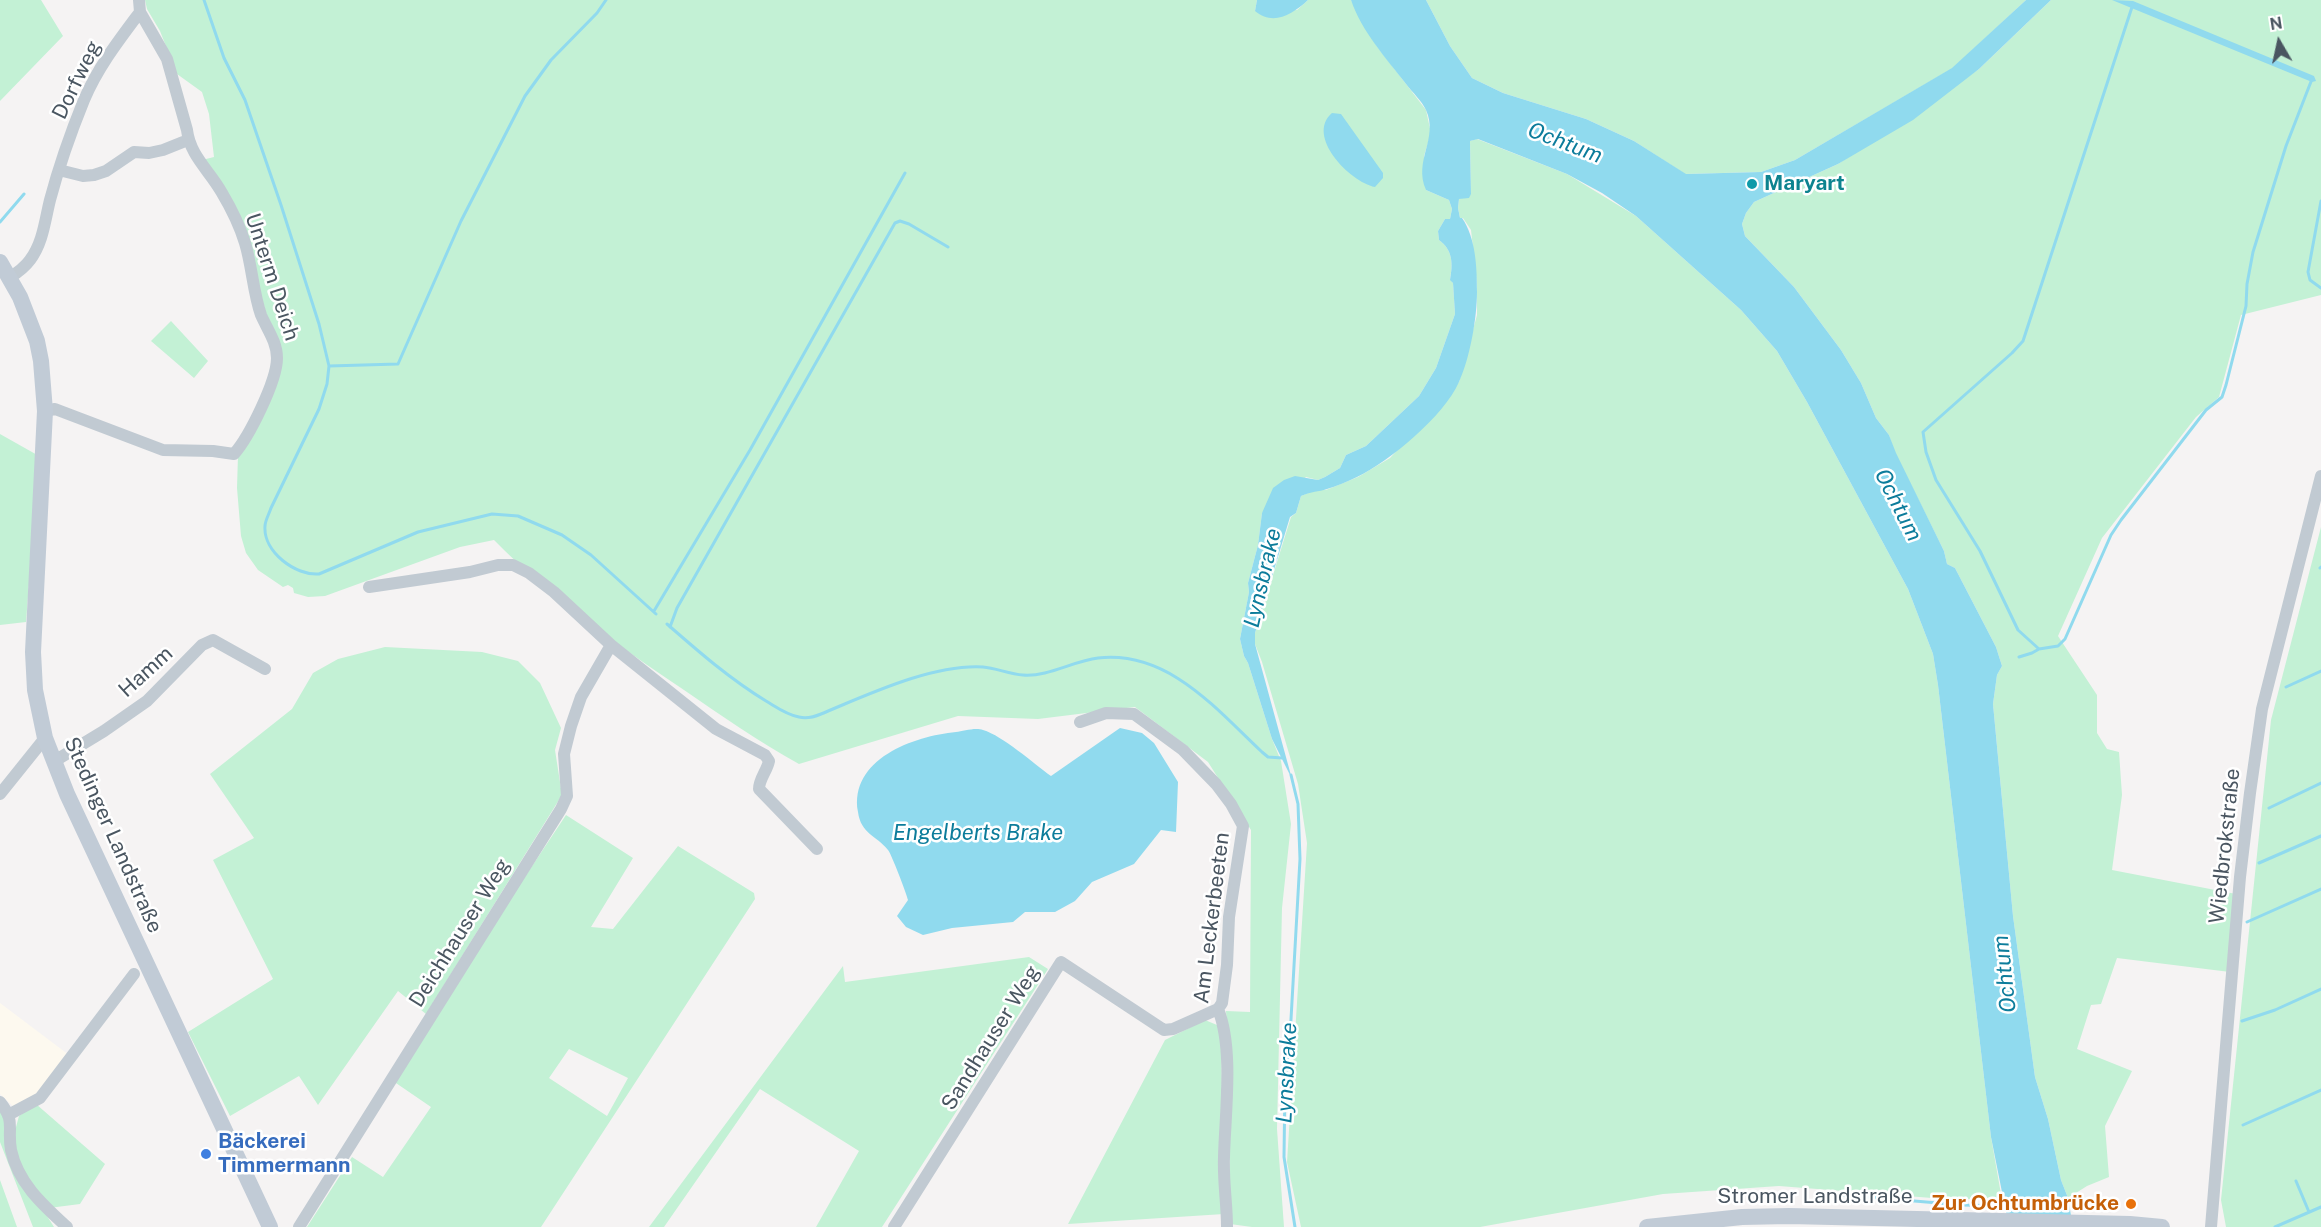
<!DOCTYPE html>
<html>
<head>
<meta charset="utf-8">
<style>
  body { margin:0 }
  #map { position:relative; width:2321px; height:1227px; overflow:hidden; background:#f5f3f3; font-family:"Public Sans",sans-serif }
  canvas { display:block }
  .north { position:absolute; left:2249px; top:12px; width:60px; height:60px; -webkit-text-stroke:4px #fff; paint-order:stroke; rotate:351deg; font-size:16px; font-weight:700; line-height:24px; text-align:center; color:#4a5661 }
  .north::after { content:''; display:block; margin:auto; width:21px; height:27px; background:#4a5661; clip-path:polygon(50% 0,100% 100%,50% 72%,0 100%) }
</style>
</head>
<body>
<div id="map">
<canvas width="2321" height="1227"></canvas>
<div class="north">N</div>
</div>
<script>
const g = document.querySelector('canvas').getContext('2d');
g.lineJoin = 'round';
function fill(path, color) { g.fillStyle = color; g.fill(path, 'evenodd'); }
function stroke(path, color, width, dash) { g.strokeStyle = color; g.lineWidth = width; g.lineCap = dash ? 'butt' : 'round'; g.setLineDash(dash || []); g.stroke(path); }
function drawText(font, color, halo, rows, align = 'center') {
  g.font = font + ' "Public Sans",sans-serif'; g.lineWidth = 5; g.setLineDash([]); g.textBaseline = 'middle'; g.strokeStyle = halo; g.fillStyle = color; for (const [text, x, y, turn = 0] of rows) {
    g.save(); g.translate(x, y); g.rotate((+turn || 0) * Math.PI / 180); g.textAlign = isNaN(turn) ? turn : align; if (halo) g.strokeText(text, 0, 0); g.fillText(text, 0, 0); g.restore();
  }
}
fill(new Path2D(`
  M0,1003L69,1055L38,1096L14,1107L0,1094Z`), '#fdf9ef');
fill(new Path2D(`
  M0,0H41L63,36L0,101Z
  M145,0H1257L1255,11L1297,10L1308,0H1351L1376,45L1426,110L1431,133L1424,156L1426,190L1449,200L1452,209L1450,219H1445L1438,231L1439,240C1453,250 1453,264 1450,279L1453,283L1455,314L1436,368L1419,396L1366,446L1346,455L1340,468L1325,477L1318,480L1306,477L1262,513L1258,545L1248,583L1249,592L1240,639L1244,656L1248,663L1272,739L1281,761L1291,824L1282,908L1277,1129L1284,1227H1252L1230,1224L1229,1058L1226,1011L1250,1012L1251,830L1208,762L1135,707L1038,719L958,716L799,764C759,742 722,716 684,690C617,645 551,598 494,540L460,547L325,596L308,597L294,593L293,588L288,585L283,587L258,570L246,553L241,536L237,488L238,455L275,383L267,317L255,272L202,160L214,157L209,114L202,92L177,74L160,31L147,9Z
  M1426,0H2026L1953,68L1795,160L1761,172L1685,174L1634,141L1586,119L1503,93L1472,78L1450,46Z
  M2051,0H2321V295L2241,315L2219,397L2196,417L2102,538L2058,636L2097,695V733L2107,749L2119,752L2122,795L2112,870L2236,894L2230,972L2117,958L2101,1004L2091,1005L2077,1049L2132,1071L2105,1126L2109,1177L2087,1186L2068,1198L2061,1180L2048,1119L2035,1077L2013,916L1993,704L1997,675L2002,666L1996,647L1955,568L1947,564L1944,551L1895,453L1889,435L1876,418L1861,383L1841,350L1794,287L1745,236L1742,224L1746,213L1754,202L1838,164L1979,69Z
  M1477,139L1567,174L1636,216L1741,310L1777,351L1807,402L1908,589L1933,654L1938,685L1991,1137L2002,1200L1932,1198L1779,1186L1663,1194L1480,1227H1301L1287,1162L1307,843L1298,784L1262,662L1255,644V633L1291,517L1296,513L1301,496L1315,490H1326L1358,477L1390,458L1459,382L1477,315V284L1471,230L1463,218H1460L1458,208L1459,199L1471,194L1470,141Z
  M171,321L208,361L194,378L151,341Z
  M0,434L39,456L26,622L0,625Z
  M2321,527V1227H2226L2221,1200L2271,720Z
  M385,647L482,652L518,661L540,683L561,728L555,750L562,795L426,1014L398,991L318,1105L299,1076L230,1116L188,1032L273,979L213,860L254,838L210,774L292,709L313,673L338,659Z
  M566,815L633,858L591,927L613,929L678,846L754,893L755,899L541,1227H307L352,1157L383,1177L431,1107L393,1081L431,1018ZM569,1049L628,1078L607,1116L549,1078Z
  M1029,957L1048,969L882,1227H816L859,1151L760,1089L664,1227H649L843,966L845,982Z
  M1205,1020L1217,1025L1221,1034L1224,1214L1068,1224L1165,1040Z
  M36,1104L105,1164L80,1204L49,1208C35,1188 15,1166 14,1140C14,1132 17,1124 19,1116Z
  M0,1109L5,1118L9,1156L54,1227H33L0,1142Z
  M0,1180L17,1227H0Z`), '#c3f1d5');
fill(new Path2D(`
  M1257,0H1308C1292,15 1273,26 1255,11Z
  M1351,0H1426L1450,46L1472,78L1503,93L1586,119L1634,141L1686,174L1761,172L1795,160L1952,68L2026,0H2051L1979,69L1913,120L1838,164L1754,202L1746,213L1742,224L1745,236L1794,287L1841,350L1861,383L1876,418L1889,435L1896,453L1944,551L1947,564L1955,568L1996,647L2002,666L1997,675L1993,704L2013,916L2035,1077L2048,1119L2061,1180L2068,1198L2073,1227H2009L1991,1137L1938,685L1933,654L1908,589L1807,402L1777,351L1741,310L1636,216L1602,193L1567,174L1478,139L1470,141L1471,194L1469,198L1459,199L1458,208L1460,218H1462C1476,238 1477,268 1477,292C1477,318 1470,358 1459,382C1444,416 1390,461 1357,477C1348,481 1337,486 1327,489C1318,492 1312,491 1301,496L1296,513L1290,517L1255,633V644L1292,779L1272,739L1248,663L1244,656L1240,639L1249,592L1248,583L1258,545L1262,513L1273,488L1284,480L1295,476L1318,480L1325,477L1340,468L1346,455L1366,446L1419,396L1436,368L1455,314L1453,283L1450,280C1453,264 1453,250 1439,240L1438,231L1445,219H1450L1452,209L1449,200L1426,190C1413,160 1439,139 1426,110C1422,101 1412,92 1406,84C1386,58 1362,32 1351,0Z
  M2112,0L2133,1L2314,76L2316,81L2312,82Z
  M1332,113L1341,114L1383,173V178L1375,187C1350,182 1305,136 1332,113Z
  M1120,728L1142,733L1154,743L1178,782L1176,832L1161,830L1134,864L1092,882L1075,901L1055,912H1025L1013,922L952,928L923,935L906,927L897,916L908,900C907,895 891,853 888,850C876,835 861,834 858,812C849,759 914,736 956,732C963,731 976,727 983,730C1003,736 1033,763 1051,776Z`), '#90daee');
stroke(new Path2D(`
  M204,0L224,58L245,100L281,205L319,324L329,366L327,384L319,409L271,508C269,514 265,521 265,526C263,552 296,576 319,574L418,532L492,514L518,516L562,535L591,555L656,614
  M2321,201L2308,272L2310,280L2321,288
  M0,222L24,194
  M329,366L398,364L461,221L525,96L551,60L597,13L606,0
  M2320,568L2321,567
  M654,611L750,450L905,173
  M667,624C699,652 730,679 766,701C776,707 787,715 799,717C807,719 814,717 821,714C867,695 932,664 983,667C996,668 1009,674 1023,675C1048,677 1073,661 1098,658C1168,650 1216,709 1262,752L1268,757L1282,758
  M670,627L677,608L895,223L900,221L909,224L948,247
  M2039,649L2018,630L1980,551L1936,480L1926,452L1923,432L2012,353L2023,341L2133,4
  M2019,657L2032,653L2039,649L2058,646L2065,639L2111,535L2121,520L2206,410L2222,397L2226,385L2246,306L2247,284L2253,252L2286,146L2312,79
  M2286,687L2321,671
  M1291,775L1298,804L1300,859L1290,1037L1285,1081L1284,1157L1295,1227
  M2269,808L2321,783
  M2259,863L2321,836
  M2247,922L2321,889
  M2242,1021L2275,1010L2321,989
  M2243,1125L2321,1090
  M2296,1181L2309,1212
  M1831,1194L1962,1205L2006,1206
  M2275,1227L2321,1207`), '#90daee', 3);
stroke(new Path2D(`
  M59,170L83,176L94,175L106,171L134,152L149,153L163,150L188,140
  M9,278C17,273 25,267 30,260C43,243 45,220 50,200C59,166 71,132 84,100C98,67 119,40 140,12
  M45,411L55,409L163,450L213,451L234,454C249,437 277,381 277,358C277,342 267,329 261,315C253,292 252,266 245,243C240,227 231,208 222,193C210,171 190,156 187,130L167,59L140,12L139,0
  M369,587L470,572L498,565H513L529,573L554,592L611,645L716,729L765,755L769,761C767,771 759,779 759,789L817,849
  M1080,722L1106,713L1134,714L1183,750L1216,784L1231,804L1243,826L1229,917L1227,965L1222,1003L1218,1009C1234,1049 1225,1114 1224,1157C1223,1181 1227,1204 1227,1227
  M53,762L104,731L147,701L202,645L213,640L265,669
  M0,794L45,738
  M0,1102C16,1122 7,1127 11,1150C18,1183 43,1205 67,1227
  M10,1114L40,1098L134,974
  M299,1227L561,809L567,796L564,754L571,726L581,697L611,645
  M894,1227L1061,962L1164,1030L1173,1029L1218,1009
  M2211,1227L2240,877L2250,793L2262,709L2321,476`), '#c1cad2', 12);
stroke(new Path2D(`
  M0,262L20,297L37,341L41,361L45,411L33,652L35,690L45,738L67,794L270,1227
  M1647,1227L1742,1217L1789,1216L2130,1224L2162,1227`), '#c1cbd6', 16);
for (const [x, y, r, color] of [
  [1752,184,6,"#0f9aa8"],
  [206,1154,6,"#3f7fe0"],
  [2131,1204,6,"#e8710a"]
]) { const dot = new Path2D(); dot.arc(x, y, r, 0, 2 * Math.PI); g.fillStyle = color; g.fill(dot); stroke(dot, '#fff', 2); }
drawText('21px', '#4a5661', '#fff', [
  ["Dorfweg",77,80,-64],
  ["Unterm Deich",272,277,72],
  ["Hamm",146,672,-42],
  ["Stedinger Landstraße",113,835,66],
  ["Wiedbrokstraße",2225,846,-84],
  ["Am Leckerbeeten",1212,918,-83],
  ["Deichhauser Weg",460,933,-58],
  ["Sandhauser Weg",991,1038,-58],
  ["Stromer Landstraße",1815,1197]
]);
drawText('bold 21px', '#0d838f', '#fff', [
  ["Maryart",1764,184]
], 'left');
drawText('bold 21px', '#366cbe', '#fff', [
  ["Bäckerei",218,1142],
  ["Timmermann",218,1166]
], 'left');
drawText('bold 21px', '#c56008', '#fff', [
  ["Zur Ochtumbrücke",2119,1204]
], 'right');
drawText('italic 22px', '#0c7c9b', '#fff', [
  ["Ochtum",1565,143,21],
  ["Ochtum",1898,505,63],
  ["Lynsbrake",1263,578,-77],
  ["Engelberts Brake",978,833],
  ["Ochtum",2005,974,-96],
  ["Lynsbrake",1287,1073,-87]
]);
</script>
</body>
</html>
